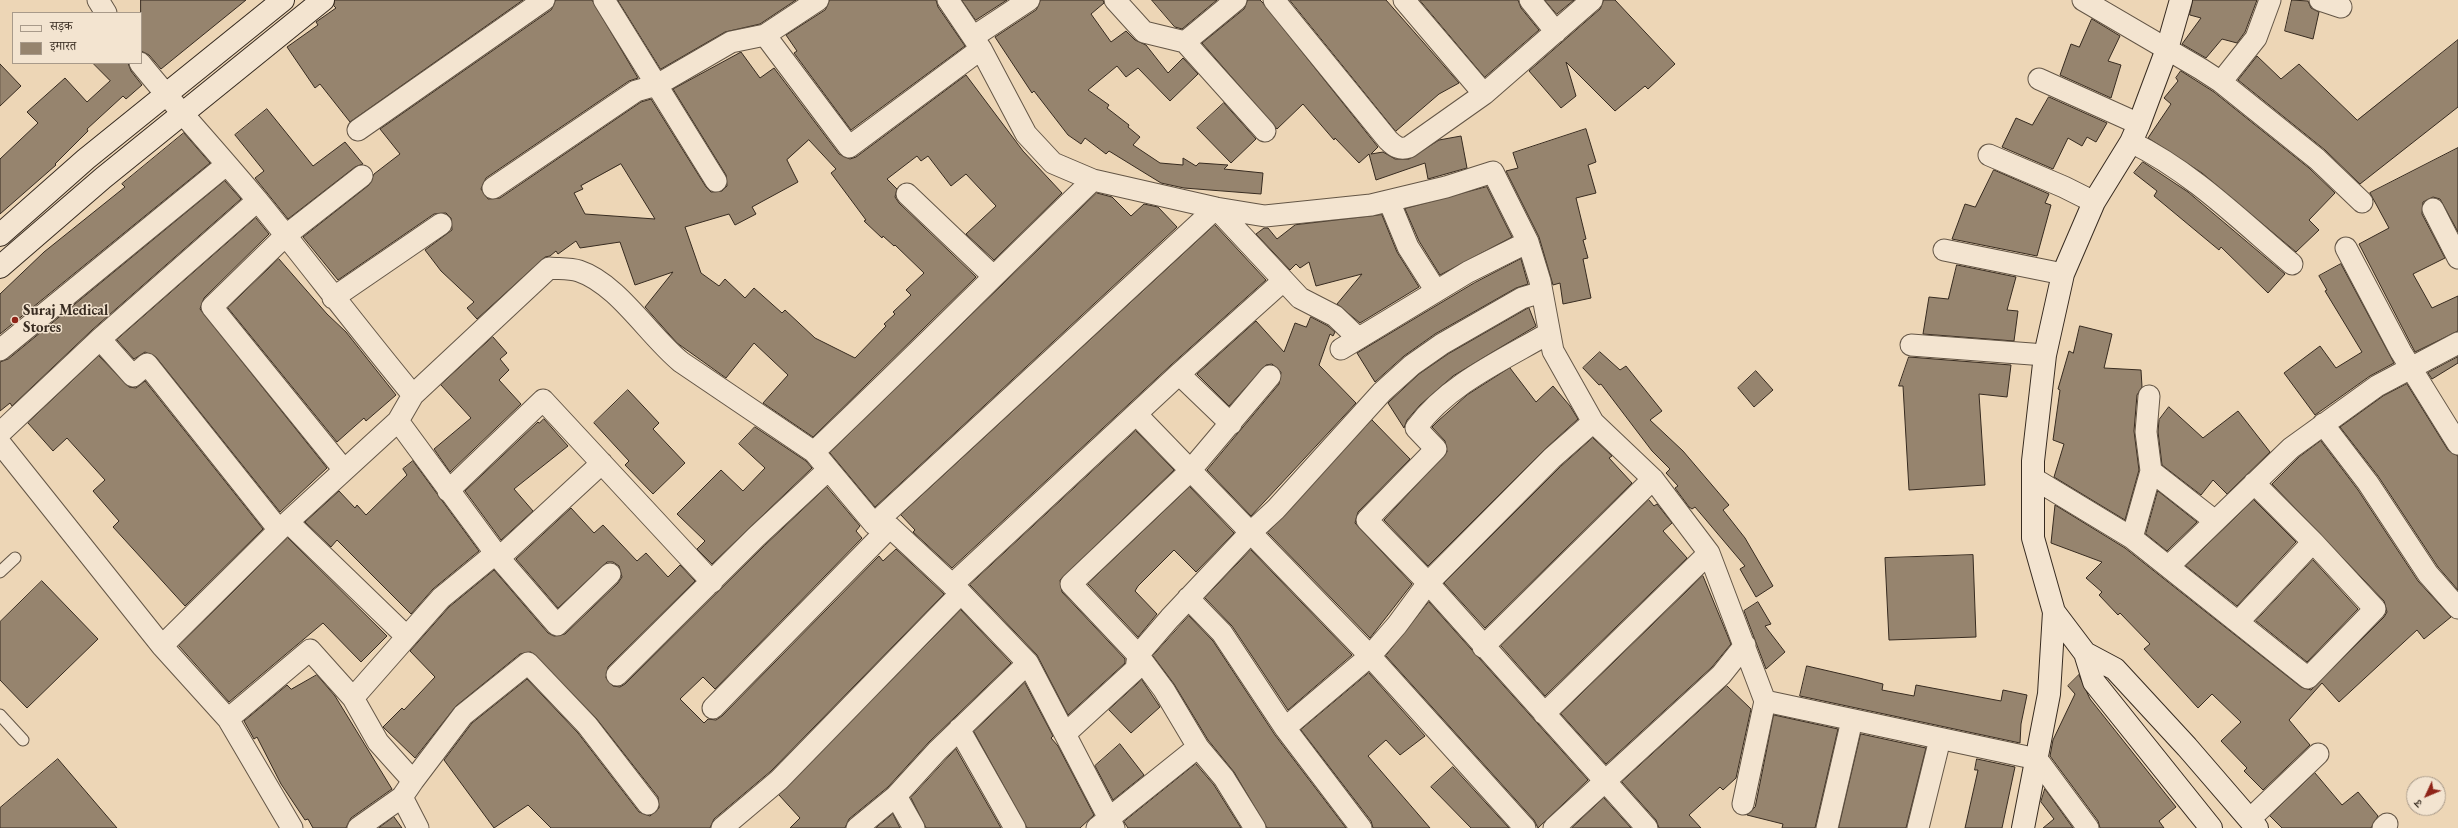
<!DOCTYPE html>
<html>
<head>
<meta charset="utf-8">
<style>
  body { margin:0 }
  #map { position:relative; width:2458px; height:828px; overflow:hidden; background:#edd6b6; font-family:"EB Garamond","Noto Serif Devanagari",serif }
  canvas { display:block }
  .legend { position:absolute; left:12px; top:12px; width:130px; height:52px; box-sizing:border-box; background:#f3e4d0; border:1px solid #a89a8a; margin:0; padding:5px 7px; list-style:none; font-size:12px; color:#372b20 }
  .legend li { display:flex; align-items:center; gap:8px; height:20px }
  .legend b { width:20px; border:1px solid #a89a8a }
  .north { position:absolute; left:2406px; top:776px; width:40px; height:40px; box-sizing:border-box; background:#f3e4d0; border:1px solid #a89a8a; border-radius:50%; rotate:226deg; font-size:11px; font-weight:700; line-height:16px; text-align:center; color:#372b20 }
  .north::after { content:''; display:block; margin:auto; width:14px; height:18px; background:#8f2418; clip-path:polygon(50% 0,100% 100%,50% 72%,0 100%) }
</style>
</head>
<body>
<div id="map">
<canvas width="2458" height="828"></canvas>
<ul class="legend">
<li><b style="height:5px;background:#f3e4d0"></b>सड़क</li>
<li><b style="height:11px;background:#96846e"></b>इमारत</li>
</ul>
<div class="north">उ</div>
</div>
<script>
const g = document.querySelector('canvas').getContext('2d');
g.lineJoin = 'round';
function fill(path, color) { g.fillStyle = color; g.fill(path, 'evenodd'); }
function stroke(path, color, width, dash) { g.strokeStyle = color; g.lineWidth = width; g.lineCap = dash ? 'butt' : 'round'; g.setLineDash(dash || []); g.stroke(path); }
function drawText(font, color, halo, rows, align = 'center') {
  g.font = font + ' "EB Garamond",serif'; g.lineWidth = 3; g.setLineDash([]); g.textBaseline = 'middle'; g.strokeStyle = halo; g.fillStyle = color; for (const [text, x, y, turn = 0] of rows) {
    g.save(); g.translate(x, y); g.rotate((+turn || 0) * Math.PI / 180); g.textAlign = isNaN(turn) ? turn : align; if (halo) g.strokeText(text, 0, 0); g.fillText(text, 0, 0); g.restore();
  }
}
const building = new Path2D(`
  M141,0H246L161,69L149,55L141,51Z
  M335,0H523L350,122L320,84L315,88L287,47L318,25L316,22L336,8L334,6Z
  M556,0H592L638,78L629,81L486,178L481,189L488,199L500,198L641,102L651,99L706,187L711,192L722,191L727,186L726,175L673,89L741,52L760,78L774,68L839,154L850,159L856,157L966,75L1023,151L1062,193L994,260L966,234L996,206L966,174L951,186L928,156L921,161L917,156L887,179L897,189L895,197L899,203L976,277L813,437L763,403L788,375L754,343L726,378L677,343L645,307L673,272L635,285L620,242L580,248L576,241L558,254L556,251L550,256L545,257L477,319L467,308L474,302L441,271L425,250L452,230L451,218L446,213L434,214L338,280L303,237L369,185L374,174L400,154L380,129L551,10ZM809,140L836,169L831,173L866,220L864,221L882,238L883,236L894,246L895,245L924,273L906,290L911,295L893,312L895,314L884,324L886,326L855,358L815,338L785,310L782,313L754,288L745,298L725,279L719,286L701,273L685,227L729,214L735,225L756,214L752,207L798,182L787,160ZM621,164L655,219L585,214L574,193L583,189L581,186Z
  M618,0H796L760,24L725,32L661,69Z
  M830,0H936L938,7L965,46L851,130L794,53L797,51L786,35L825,10Z
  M962,0H1007L976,20Z
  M1041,0H1103L1104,3L1091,14L1111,42L1126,31L1135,40L1146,45L1168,73L1183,58L1198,74L1170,101L1138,68L1126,77L1117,66L1088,90L1109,105L1107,108L1129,125L1128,127L1140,137L1133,145L1160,163L1183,165V158L1196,166L1199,163L1228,165L1224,169L1263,173L1261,194L1184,188L1161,183L1109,151L1106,154L1085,138L1081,144L1068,135L1034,91L1032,93L995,37L1036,10Z
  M1152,0H1217L1182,29L1175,27Z
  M1248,0H1260L1263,3L1378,147L1371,154L1383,152L1395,159H1409L1439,140L1461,136L1467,168L1428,179L1425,163L1376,180L1369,154L1359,163L1335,138L1334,140L1303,104L1277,129L1202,43L1244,9Z
  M1290,0H1386L1459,83L1439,94L1396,131Z
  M1420,0H1518L1521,8L1539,30L1485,77Z
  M1545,0H1574L1557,14Z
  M1604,0H1615L1675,64L1648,89L1645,86L1615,111L1566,62L1576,96L1561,108L1529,71L1600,9Z
  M2193,0H2257L2245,32L2237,43L2222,39L2206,58L2182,44L2201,18L2190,15Z
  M2292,0L2308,1L2311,8L2319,12L2313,39L2285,31Z
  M2092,19L2120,36L2108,61L2121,65L2111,98L2060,75L2071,44L2079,47Z
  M2458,40V107L2360,184L2325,150L2238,80L2257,56L2281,79L2299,64L2357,120Z
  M93,63H128L131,71L142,85L126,99L123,96L87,129L88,131L55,164L56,165L0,214V159L38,123L27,112L65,78L87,102L110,81Z
  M0,64L21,86L0,106Z
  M2181,71L2214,92L2309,168L2335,193L2309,220L2319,230L2296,252L2202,173L2148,138L2171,104L2164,98L2178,81L2176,78Z
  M2049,97L2107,123L2096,142L2087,137L2082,146L2068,138L2053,169L2002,147L2016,118L2032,125Z
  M1224,103L1256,139L1231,163L1197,128Z
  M267,109L313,166L345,142L363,164L355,167L288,219L255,178L264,171L235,135Z
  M1586,129L1596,162L1588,165L1596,193L1576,198L1586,239L1583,240L1588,258L1583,259L1591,298L1563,304L1560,283L1553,285L1539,237L1506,171L1518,168L1513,153Z
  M184,133L210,163L0,334V294L44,252L125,187L122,184Z
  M2458,148V232L2440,199L2433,197L2423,202L2422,214L2445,258L2413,274L2432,308L2458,296V331L2415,352L2359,244L2389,228L2370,193Z
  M2143,162L2188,192L2285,274L2268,293L2221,247L2219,250L2154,196L2157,191L2134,173Z
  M1994,170L2049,194L2045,203L2051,205L2037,256L1952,239L1965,204L1975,207Z
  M225,181L241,199L92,330L12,406L10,403L0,411V362L8,359Z
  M1487,187L1512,237L1440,275L1419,241L1405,209Z
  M1097,193L1112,197L1131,216L1144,204L1158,207L1177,227L875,507L830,453Z
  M1382,215L1397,252L1419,287L1360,323L1337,304L1362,274L1316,286L1309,262L1300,268L1296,264L1290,270L1256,234L1264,228H1268L1277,239L1295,225Z
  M256,218L269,234L204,298L200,309L327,468L280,512L156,357L145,352L134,359L117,340Z
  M1215,225L1266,280L1171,365L952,568L913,532L915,530L901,515Z
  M279,259L327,314L346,332L396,395L366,421L364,418L337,442L228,308Z
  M1521,259L1528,284L1516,288L1435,334L1404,356L1375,382L1357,353L1474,283Z
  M2341,264L2394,363L2370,376L2315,415L2284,373L2320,346L2336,368L2362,352L2325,291L2327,290L2319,276Z
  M1957,265L2016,277L2007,310L2018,311L2014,341L1923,334L1929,297L1948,299Z
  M1529,308L1536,326L1453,376L1420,405L1407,420L1404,428L1388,403L1390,401L1419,374L1448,354Z
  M1311,317L1328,326L1335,332L1333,336L1330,334L1319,365L1356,403L1251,516L1207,470L1279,384L1281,372L1272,364L1266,365L1229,406L1197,374L1256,321L1284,352L1295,323L1306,327Z
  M2080,326L2112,334L2104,368L2141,370L2142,387L2137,395L2134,431L2139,470L2125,520L2054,477L2064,444L2053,440L2060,390L2058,389L2069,351L2073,353Z
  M493,337L507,353L500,359L509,370L499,380L521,404L450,472L434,449L471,418L441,385Z
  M1600,352L1620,370L1626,366L1662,411L1650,420L1683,451L1729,505L1723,510L1745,538L1773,586L1756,597L1740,569L1745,566L1695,507L1692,509L1689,507L1675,488L1678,486L1666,473L1670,469L1652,451L1601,384L1599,385L1583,368Z
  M99,356L129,387L136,388L145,381L263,529L185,606L113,527L119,521L93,491L105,480L67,438L53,451L28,423Z
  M1909,357L2011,365L2007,397L1979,394L1985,485L1909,490L1903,386H1899Z
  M2458,357V363L2432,379L2428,373Z
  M1510,368L1536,402L1553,386L1570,406L1578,419L1544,450L1428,566L1384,520L1447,452L1445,441L1432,427L1438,421L1467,395Z
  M1756,371L1773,390L1754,407L1738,388Z
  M2407,384L2448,450L2458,456V590L2438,567L2378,476L2340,427L2383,396Z
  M628,390L659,423L653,429L685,463L653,494L625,465L629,461L594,423Z
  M2169,407L2203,438L2238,411L2270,452L2227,494L2213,480L2201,495L2162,465L2158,432L2159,420Z
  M544,419L568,446L514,489L533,511L501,540L465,491L538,422L539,423Z
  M1372,420L1410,459L1358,512L1355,523L1412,584L1370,638L1268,533Z
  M755,427L806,461L812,468L712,564L697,549L705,541L677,514L721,470L743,491L765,468L739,444Z
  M1136,431L1174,470L1060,580L1062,592L1125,659V663L1068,715L1037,655L970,585Z
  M1593,438L1612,456L1609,458L1632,483L1485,628L1444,583L1560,467Z
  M2321,441L2358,490L2418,581L2451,617L2424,639L2417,630L2339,702L2322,683L2289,720L2310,745L2263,790L2244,771L2247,768L2221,741L2241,722L2212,694L2198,708L2144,649L2150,644L2120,613L2118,615L2099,595L2102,592L2086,578L2102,562L2051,543L2055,505L2125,548L2301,687L2311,690L2384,617L2387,612L2384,601L2272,484L2299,457Z
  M413,461L479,551L433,589L411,614L337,540L331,547L305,522L339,491L355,508L357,505L366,515L407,475L403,469Z
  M827,487L860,526L856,531L862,538L715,689L703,677L680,699L704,723L708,719L716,720L722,716L879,556L883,561L896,549L944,594L771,771L714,819L710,828H551L528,805L494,828L444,760L472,723L527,679L578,733L639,812L650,816L659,808L658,797L596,718L531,652L520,654L456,706L415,758L383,727L402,708L404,710L435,677L410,651L449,607L494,570L548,633L554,636L565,634L618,583L622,577L619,566L613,562H607L558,608L516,559L571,508L594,533L603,525L637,561L646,553L668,577L680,565L695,581L608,667L606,678L613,686L620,687L625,684L764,546Z
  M1190,487L1234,533L1196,572L1174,550L1138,586L1135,591L1157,614L1138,637L1088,584Z
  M2158,491L2197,522L2167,551L2146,534Z
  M1649,500L1654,506L1657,504L1672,523L1663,531L1687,558L1545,696L1501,646Z
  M2254,500L2296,542L2237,606L2186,566Z
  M288,538L387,636L361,662L323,623L229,702L179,646Z
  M1251,550L1352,655L1288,710L1232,626L1205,598Z
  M1973,555L1976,637L1889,640L1885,558Z
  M2313,560L2358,609L2307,662L2256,621Z
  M1703,576L1731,644L1712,667L1606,764L1561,714Z
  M42,581L98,639L27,708L0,680V622Z
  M1429,602L1588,780L1538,828L1534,820L1386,656Z
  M1758,602L1771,624L1765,626L1785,652L1766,669L1744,611Z
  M961,610L1011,663L929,742L888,787L849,819L845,828H790L800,818L779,795Z
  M1189,616L1213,641L1275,735L1346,828H1267L1234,772L1208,740L1174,684L1153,656Z
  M1807,666L1859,678L1883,684L1882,690L1914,696L1916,685L2001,701L2003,690L2027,695L2021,724L2020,743L1800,696Z
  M1369,673L1425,736L1400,755L1386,740L1368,756L1430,828H1373L1371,821L1301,730Z
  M317,675L335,696L392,789L351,818L346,828H313L308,819L305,820L281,784L257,737L254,739L244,721L287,685L291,689Z
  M2079,675L2090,699L2176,807L2159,821L2164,828H2100L2098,821L2050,756L2053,740L2075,694L2068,686Z
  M1142,680L1160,707L1131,733L1109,710Z
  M1025,683L1053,736L1051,738L1058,746L1094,815L1080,828H1027L974,732Z
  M1727,686L1751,709L1736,778L1723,790L1720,787L1689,815L1701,828H1659L1656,820L1622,782Z
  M1774,715L1838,729L1815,828H1782L1783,824L1747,815L1755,807Z
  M1861,734L1926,748L1906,828H1839Z
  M1120,744L1144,775L1113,800L1095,766Z
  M956,749L1001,828H926L911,798Z
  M58,759L117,828H0V808Z
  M1977,759L2015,767L2002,828H1965L1978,770H1975Z
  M1196,764L1214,785L1241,828H1128L1124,822Z
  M1453,767L1509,828H1471L1431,787Z
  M2315,773L2342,805L2358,792L2378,816L2371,828H2282L2270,816Z
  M2045,789L2073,828H2043L2054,819L2041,802Z
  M1604,798L1631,828H1572Z
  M893,814L900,828H876Z
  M394,817L402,828H379Z`);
fill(building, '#96846e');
stroke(building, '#372b20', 1);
const lane = new Path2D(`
  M0,572L15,558
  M0,715L23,740`);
const street = new Path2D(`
  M98,0L106,13
  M604,0L716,181
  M948,0L981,49L1026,134L1053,163L1093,180L1216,208L1265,216L1371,205L1446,187L1493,172L1528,242L1540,281L1553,351L1593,422L1653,479L1709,553L1765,701L2037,759L2088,828
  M1115,0L1144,32L1185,42L1236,0
  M1274,0L1388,140C1395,147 1400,150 1409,147L1484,94L1592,0
  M1404,0L1484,94
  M1530,0L1556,32
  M2083,0L2201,69L2221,82L2256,38L2270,0
  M2320,0L2341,7
  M765,35L849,147L981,49
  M973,37L1029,0
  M1185,42L1265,131
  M140,63C178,110 219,154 258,201C310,265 360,331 413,395
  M2039,79L2139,124
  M2221,82L2317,159L2362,202
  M358,130L544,0
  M2131,142C2192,172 2240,220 2292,264
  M1989,155L2064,187L2094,202
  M493,188L636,91L657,85L731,42L765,35L818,0
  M907,194L993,276
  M1389,201L1408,247L1436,291
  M1216,208L1300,298L1335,316L1358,338
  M2433,209L2458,258
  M2346,248L2401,352L2458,444
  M1944,250L2063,274
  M333,298L441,224
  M1549,333C1503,360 1448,384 1416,428L1436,449L1367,520L1428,583L1647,828
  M100,339L133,376L147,364L279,530
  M1911,345L2045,355
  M1341,349L1468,272L1528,242
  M0,350L226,165
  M1179,374L1231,424
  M1137,415L1370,656L1525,828
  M398,421L499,558L557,625L610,574
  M2323,424L2368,483L2428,574L2458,608
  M0,433L100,339L257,201
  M0,443L162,646L228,719L292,828
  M814,452C908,363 999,270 1093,180
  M344,470L212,307L285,236L362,176
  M2151,471L2215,521
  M2033,478L2132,538L2308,678L2375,609L2313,542L2254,483
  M448,491L543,400L712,582
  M288,522L407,637
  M874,524L1216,208
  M2132,538L2151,471L2146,432L2149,396
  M499,558L602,463
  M2170,565L2291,448L2377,386L2458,343
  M952,585L1179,374L1283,281
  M1188,598L1222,633L1285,728L1361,828
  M2239,621L2313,542
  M162,646L279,530L398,421L413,395L549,268C558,269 570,268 579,271C618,284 649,336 681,362L814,452L874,524L890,527L961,593L1028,663L1114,828
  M1483,647L1653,479
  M617,675L756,537L828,470
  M353,698L441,598L496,553
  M713,708L890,527
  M1544,714L1709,553
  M228,719L310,650L353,698L378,742L413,781L402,797L418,828
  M1285,728L1370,656L1397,625L1428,583L1552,458L1593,422
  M959,729L1015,828
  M1065,734L1136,669L1138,655L1170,618L1249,534L1276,509L1382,392L1412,365L1442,344L1522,298L1542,292
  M413,781L463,715L528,663L587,725L648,804
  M896,796L914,828
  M1743,804L1765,701
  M2250,819L2318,754
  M358,828L402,797
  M722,828L779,780L961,593
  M857,828L896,796L937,751L1028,663
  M1097,828L1198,747
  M1255,828L1224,778L1198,747L1164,690L1138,655L1071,584L1189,472L1270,376
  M1554,828L1721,675L1745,645
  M1827,828L1852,720
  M1918,828L1940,739
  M2383,828L2387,824`);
const secondary = new Path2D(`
  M0,235L86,159L283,0
  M0,267L103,178L323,0
  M2054,612L2085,653L2094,682L2211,828
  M2085,653L2115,669L2187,747L2257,828
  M2023,828L2049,694L2054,612L2033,538V461L2045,355L2063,274L2094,202L2131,142L2139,124L2167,49L2181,0`);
stroke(lane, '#645646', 13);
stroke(street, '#645646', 23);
stroke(secondary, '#372b20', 24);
stroke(lane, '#f3e4d0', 11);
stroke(street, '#f3e4d0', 21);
stroke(secondary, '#f3e4d0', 22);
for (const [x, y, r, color] of [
  [15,320,4,"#8f2418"]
]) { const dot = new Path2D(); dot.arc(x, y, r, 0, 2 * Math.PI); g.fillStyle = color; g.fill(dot); stroke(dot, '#f3e4d0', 1.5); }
drawText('bold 15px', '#372b20', '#f3e4d0', [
  ["Suraj Medical",23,311],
  ["Stores",23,328]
], 'left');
</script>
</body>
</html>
